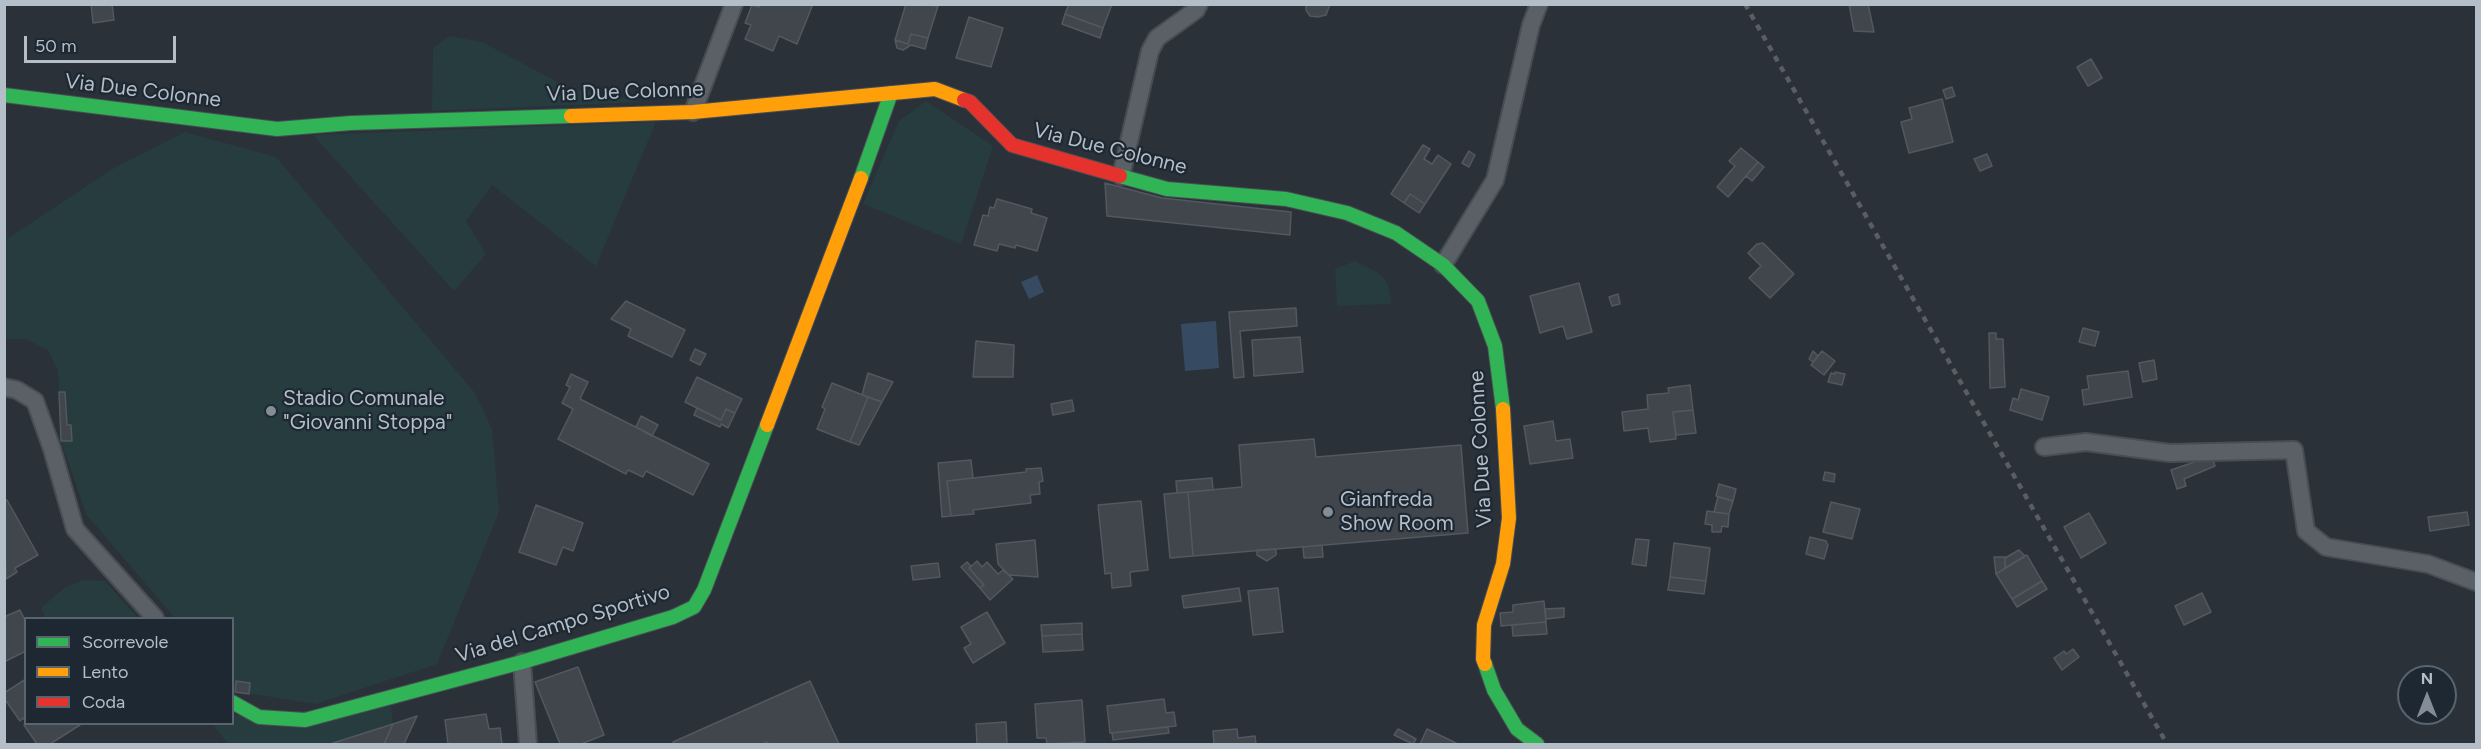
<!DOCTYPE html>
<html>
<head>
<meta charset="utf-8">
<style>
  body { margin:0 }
  #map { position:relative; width:2481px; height:749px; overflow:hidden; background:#2a3138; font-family:Figtree,sans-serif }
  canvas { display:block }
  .frame { position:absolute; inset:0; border:6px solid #b4bec9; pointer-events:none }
  .legend { position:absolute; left:24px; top:617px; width:210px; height:108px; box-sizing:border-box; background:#1d2833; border:2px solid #59646f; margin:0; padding:8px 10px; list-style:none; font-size:18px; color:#b4bec9 }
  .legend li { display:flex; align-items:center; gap:12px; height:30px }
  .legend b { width:30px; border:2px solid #59646f }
  .north { position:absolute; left:2397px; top:665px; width:60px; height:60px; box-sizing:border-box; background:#1d2833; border:2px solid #59646f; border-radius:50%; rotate:0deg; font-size:16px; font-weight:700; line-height:24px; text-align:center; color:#b4bec9 }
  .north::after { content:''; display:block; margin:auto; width:21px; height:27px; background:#848d96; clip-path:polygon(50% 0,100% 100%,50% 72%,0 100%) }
  .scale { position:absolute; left:24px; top:36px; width:152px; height:27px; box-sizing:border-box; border:3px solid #b4bec9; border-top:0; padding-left:8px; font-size:18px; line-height:21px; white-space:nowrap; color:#b4bec9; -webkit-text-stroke:4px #1d2833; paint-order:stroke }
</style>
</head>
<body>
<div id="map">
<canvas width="2481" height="749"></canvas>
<div class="frame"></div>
<ul class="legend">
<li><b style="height:8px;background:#30b455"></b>Scorrevole</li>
<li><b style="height:8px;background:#ff9f0a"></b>Lento</li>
<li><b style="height:8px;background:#e5322d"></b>Coda</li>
</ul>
<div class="north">N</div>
<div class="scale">50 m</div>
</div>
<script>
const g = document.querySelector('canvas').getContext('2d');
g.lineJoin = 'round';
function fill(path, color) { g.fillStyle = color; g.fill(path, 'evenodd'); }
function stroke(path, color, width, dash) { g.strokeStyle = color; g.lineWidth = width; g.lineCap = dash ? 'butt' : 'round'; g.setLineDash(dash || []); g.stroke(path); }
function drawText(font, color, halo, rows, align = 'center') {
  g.font = font + ' Figtree,sans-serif'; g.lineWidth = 4.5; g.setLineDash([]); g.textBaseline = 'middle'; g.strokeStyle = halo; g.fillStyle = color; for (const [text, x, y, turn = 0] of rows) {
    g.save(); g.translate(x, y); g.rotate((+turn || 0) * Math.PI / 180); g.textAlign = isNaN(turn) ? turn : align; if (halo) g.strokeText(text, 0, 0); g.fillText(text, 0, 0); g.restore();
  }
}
fill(new Path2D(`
  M449,36L482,42L571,89L645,102L432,111L433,48Z
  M926,101L993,146L961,244L863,204L899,121Z
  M656,122L596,266L492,185L466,221L486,254L454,291L313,135Z
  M185,132L276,157L475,393L492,429L499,512L437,664L316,704L239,692L233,685L232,618H175L86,514L61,441L58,371L48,350L25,339H5L4,241L114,168Z
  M1355,261C1379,274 1390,274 1391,304L1337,306L1335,269Z
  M83,580L105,581L138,618H46L41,608L64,588Z
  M391,706L393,724L330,744H228L213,724H232L233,715Z`), '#273c3e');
fill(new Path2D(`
  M1037,275L1044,292L1029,299L1021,282Z
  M1216,321L1219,368L1185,371L1181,324Z`), '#364b62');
const building = new Path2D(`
  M91,4H112L114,20L93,23Z
  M760,4H813L797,44L779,36L773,51L745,39L751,25L745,23L752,5L759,7Z
  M906,4L938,6L928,38L911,34L908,44L895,40Z
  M1069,4H1112L1103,28L1065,14Z
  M1306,4H1330L1326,15L1318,17L1310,16L1306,10Z
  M1849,4H1868L1874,32L1854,31Z
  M1065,14L1103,28L1100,38L1062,24Z
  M969,17L1003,28L991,67L956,58Z
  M911,34L928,38L925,49L911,45L903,50L897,48L895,40L908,44Z
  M2091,59L2102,78L2088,86L2077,67Z
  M1952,87L1955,96L1946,99L1943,90Z
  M1942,99L1953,142L1909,153L1901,122L1912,119L1909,108Z
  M1423,145L1430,149L1424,159L1432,164L1438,155L1451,164L1425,204L1410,194L1404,203L1391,194Z
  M1741,148L1758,162L1728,197L1717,187L1735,166L1729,161Z
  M1469,151L1475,155L1469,167L1462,163Z
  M1987,154L1992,166L1980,171L1974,159Z
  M1758,162L1764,167L1752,181L1746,176Z
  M1105,183L1162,198L1291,212L1290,235L1107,216Z
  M1410,194L1425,204L1419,213L1404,203Z
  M997,199L1032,209L1031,213L1047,218L1037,251L1016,245L1015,248L999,244L997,251L974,245L983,215L988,216L990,207L994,208Z
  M1763,243L1794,274L1770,298L1749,278L1761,266L1748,253L1757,244Z
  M1579,283L1592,332L1567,339L1563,326L1540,333L1530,296Z
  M1618,294L1620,304L1612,306L1609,297Z
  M626,301L685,330L672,357L628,336L631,329L611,319Z
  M1296,308L1297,326L1240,331L1244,377L1234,378L1229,312Z
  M2083,328L2099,332L2095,346L2079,342Z
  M1989,333H1996V339H2003L2005,387L1990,388Z
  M1300,337L1303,372L1254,376L1252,340Z
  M976,341L1014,345L1013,377H973Z
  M695,349L706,354L700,365L690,360Z
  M1813,351L1818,356L1813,362L1809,359Z
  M1822,351L1835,361L1824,375L1811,365Z
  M2154,360L2157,379L2143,382L2139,363Z
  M2128,371L2132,397L2084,405L2082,390L2089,389L2087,376Z
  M1835,372L1845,374L1842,385L1828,382L1831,373L1835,374Z
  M868,373L893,382L882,402L862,395Z
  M571,374L588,382L580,399L709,464L693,495L646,471L643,477L628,470L626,474L558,439L573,409L562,403L570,387L566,385Z
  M697,377L742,399L735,413L726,409L721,420L685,402Z
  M832,383L868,397L850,442L817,429L825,409L822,407Z
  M1690,385L1693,410L1673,412L1676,439L1650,442L1648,428L1624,431L1622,412L1648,409L1647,395L1669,393L1668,388Z
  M2021,389L2049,397L2042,420L2010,410L2013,398L2018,400Z
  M59,392H65L67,425H71L72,441H61Z
  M868,397L882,402L859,445L850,442Z
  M1072,400L1074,411L1053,415L1051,404Z
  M697,408L721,420L726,409L735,413L728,428L721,424L720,427L694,415Z
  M1693,410L1696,433L1676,435L1673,412Z
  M641,416L658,425L652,436L636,427Z
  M1553,421L1556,441L1570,439L1573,458L1530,464L1524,426Z
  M1314,439L1316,457L1461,445L1468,533L1193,556L1188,492L1242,487L1239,445Z
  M2212,456L2215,466L2184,479L2186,486L2177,489L2171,470Z
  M971,460L973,478L947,481L951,516L942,517L938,463Z
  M1041,468L1043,481L1039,482L1040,494L1030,495L1031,503L973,510L974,514L951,516L947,481L1026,472V469Z
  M1825,472L1835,474L1834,482L1823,480Z
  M1212,478L1213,490L1177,493L1176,481Z
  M1719,484L1736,489L1733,501L1716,496Z
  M1188,492L1193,556L1170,558L1164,494Z
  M1718,497L1733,501L1729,514L1714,512Z
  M7,500L38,555L15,568L17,572L6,579L4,501Z
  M1141,501L1148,570L1130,572L1131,586L1112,588L1111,573L1105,574L1098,505Z
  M1831,502L1860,509L1852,539L1823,532Z
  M536,505L583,523L573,551L563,547L556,565L519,552Z
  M1707,511L1729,514L1728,527L1722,526L1721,532H1712V525L1705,524Z
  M2467,512L2469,525L2430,531L2428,517Z
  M2089,513L2106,543L2081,558L2064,527Z
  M1810,537L1826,541L1828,545L1824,559L1806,554Z
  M1636,539L1649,540L1646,566L1632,564Z
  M1035,540L1038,577L1009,575L998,564L996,544Z
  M1674,543L1710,548L1706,581L1670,577Z
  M1322,545L1323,557L1304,558L1303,547Z
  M1276,549V555L1267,561L1257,555V550Z
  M2019,550L2025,556L2005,568V558Z
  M2027,555L2042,581L2012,599L1996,574Z
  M1994,557H2005V568L1996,574Z
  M977,561L982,567L987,562L998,574L1003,570L1013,579L990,600L980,588L984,585L969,568Z
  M967,562L971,566L969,568L984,585L980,588L961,567Z
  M938,563L940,577L913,580L911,566Z
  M1670,577L1706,581L1704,594L1668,590Z
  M2042,581L2047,589L2017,607L2012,599Z
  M1239,588L1241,601L1184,608L1182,596Z
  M1278,588L1283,632L1253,635L1248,591Z
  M2202,593L2211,612L2184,625L2175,606Z
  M1544,601L1546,622L1501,626L1500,613L1513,612V605Z
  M1564,608V617L1546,619L1545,609Z
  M20,610L26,622V651L4,662V617Z
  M987,612L1005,643L973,663L964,648L971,644L961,627Z
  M1546,622L1547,634L1513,636L1512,625Z
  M1082,623V634L1042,636L1041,625Z
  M1082,634L1083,650L1043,652L1042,636Z
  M2073,649L2079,657L2062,670L2054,658L2064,651L2066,654Z
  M578,667L604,735L581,744H560L535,682Z
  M26,679V722L23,718L20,721L4,698V693Z
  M236,681L250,683L249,694L235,692Z
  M810,681L839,744H768L767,742L763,744H674L673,742Z
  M1164,699L1166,713L1174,712L1176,726L1110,733L1107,706Z
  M1082,700L1085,742L1047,744L1046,738H1037L1035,704Z
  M486,714L489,729L500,728L502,744H448L445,720Z
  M417,716L404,744H384L393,724Z
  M1006,722L1007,744H977L976,724Z
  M26,724H79L80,725L50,744H37L24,725Z
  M393,724L384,744H330Z
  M1168,727L1169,733L1113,740L1112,733Z
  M1237,729L1238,738L1255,736L1256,744H1214L1213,731Z
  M1398,729L1416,739L1413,744L1394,735Z
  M1427,729L1458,744H1420Z`);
fill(building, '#41464d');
stroke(building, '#52585f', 1.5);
const street = new Path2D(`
  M693,112L734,4
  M1121,176L1150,51L1157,38L1196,10L1199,4
  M1443,265L1495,180L1531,25L1539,4
  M4,387L17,390L35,401L52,449L75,529L155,618
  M2044,447L2086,442L2170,453L2294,450L2306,531L2326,547L2428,564L2476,582
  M522,662L528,744`);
const fast = new Path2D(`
  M4,95L277,129L351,123L571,116
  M1120,176L1167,189L1286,199L1347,213L1396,233L1443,265L1478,301L1495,346L1503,409
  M861,178L891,93
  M1485,664L1494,690L1517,729L1537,744
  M232,702L259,717L305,720L522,662L673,617L694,607L704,590L767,425`);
const slow = new Path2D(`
  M571,116L693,112L935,89L964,100
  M767,425L861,178
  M1485,664L1483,659L1484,625L1503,564L1509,518L1503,409`);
const jam = new Path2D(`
  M964,100L970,102L1012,145L1120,176`);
stroke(street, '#484d53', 20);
stroke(fast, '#484d53', 16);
stroke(slow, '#484d53', 16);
stroke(jam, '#484d53', 16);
stroke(street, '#5a6066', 16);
stroke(fast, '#30b455', 14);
stroke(slow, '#ff9f0a', 14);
stroke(jam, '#e5322d', 14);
stroke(new Path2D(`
  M1745,4L2167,744`), '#595e64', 4.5, [6, 6]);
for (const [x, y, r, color] of [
  [271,411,6,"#848d96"],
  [1328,512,6,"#848d96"]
]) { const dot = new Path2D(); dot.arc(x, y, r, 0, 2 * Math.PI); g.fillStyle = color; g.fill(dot); stroke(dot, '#1d2833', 2); }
drawText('21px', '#b4bec9', '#1d2833', [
  ["Via Due Colonne",143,91,7],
  ["Via Due Colonne",625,92,-2],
  ["Via Due Colonne",1110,149,14],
  ["Via Due Colonne",1481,449,-93],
  ["Via del Campo Sportivo",563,624,-17]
]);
drawText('21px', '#b4bec9', '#1d2833', [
  ["Stadio Comunale",283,399],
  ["\"Giovanni Stoppa\"",283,423],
  ["Gianfreda",1340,500],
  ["Show Room",1340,524]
], 'left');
</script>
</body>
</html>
